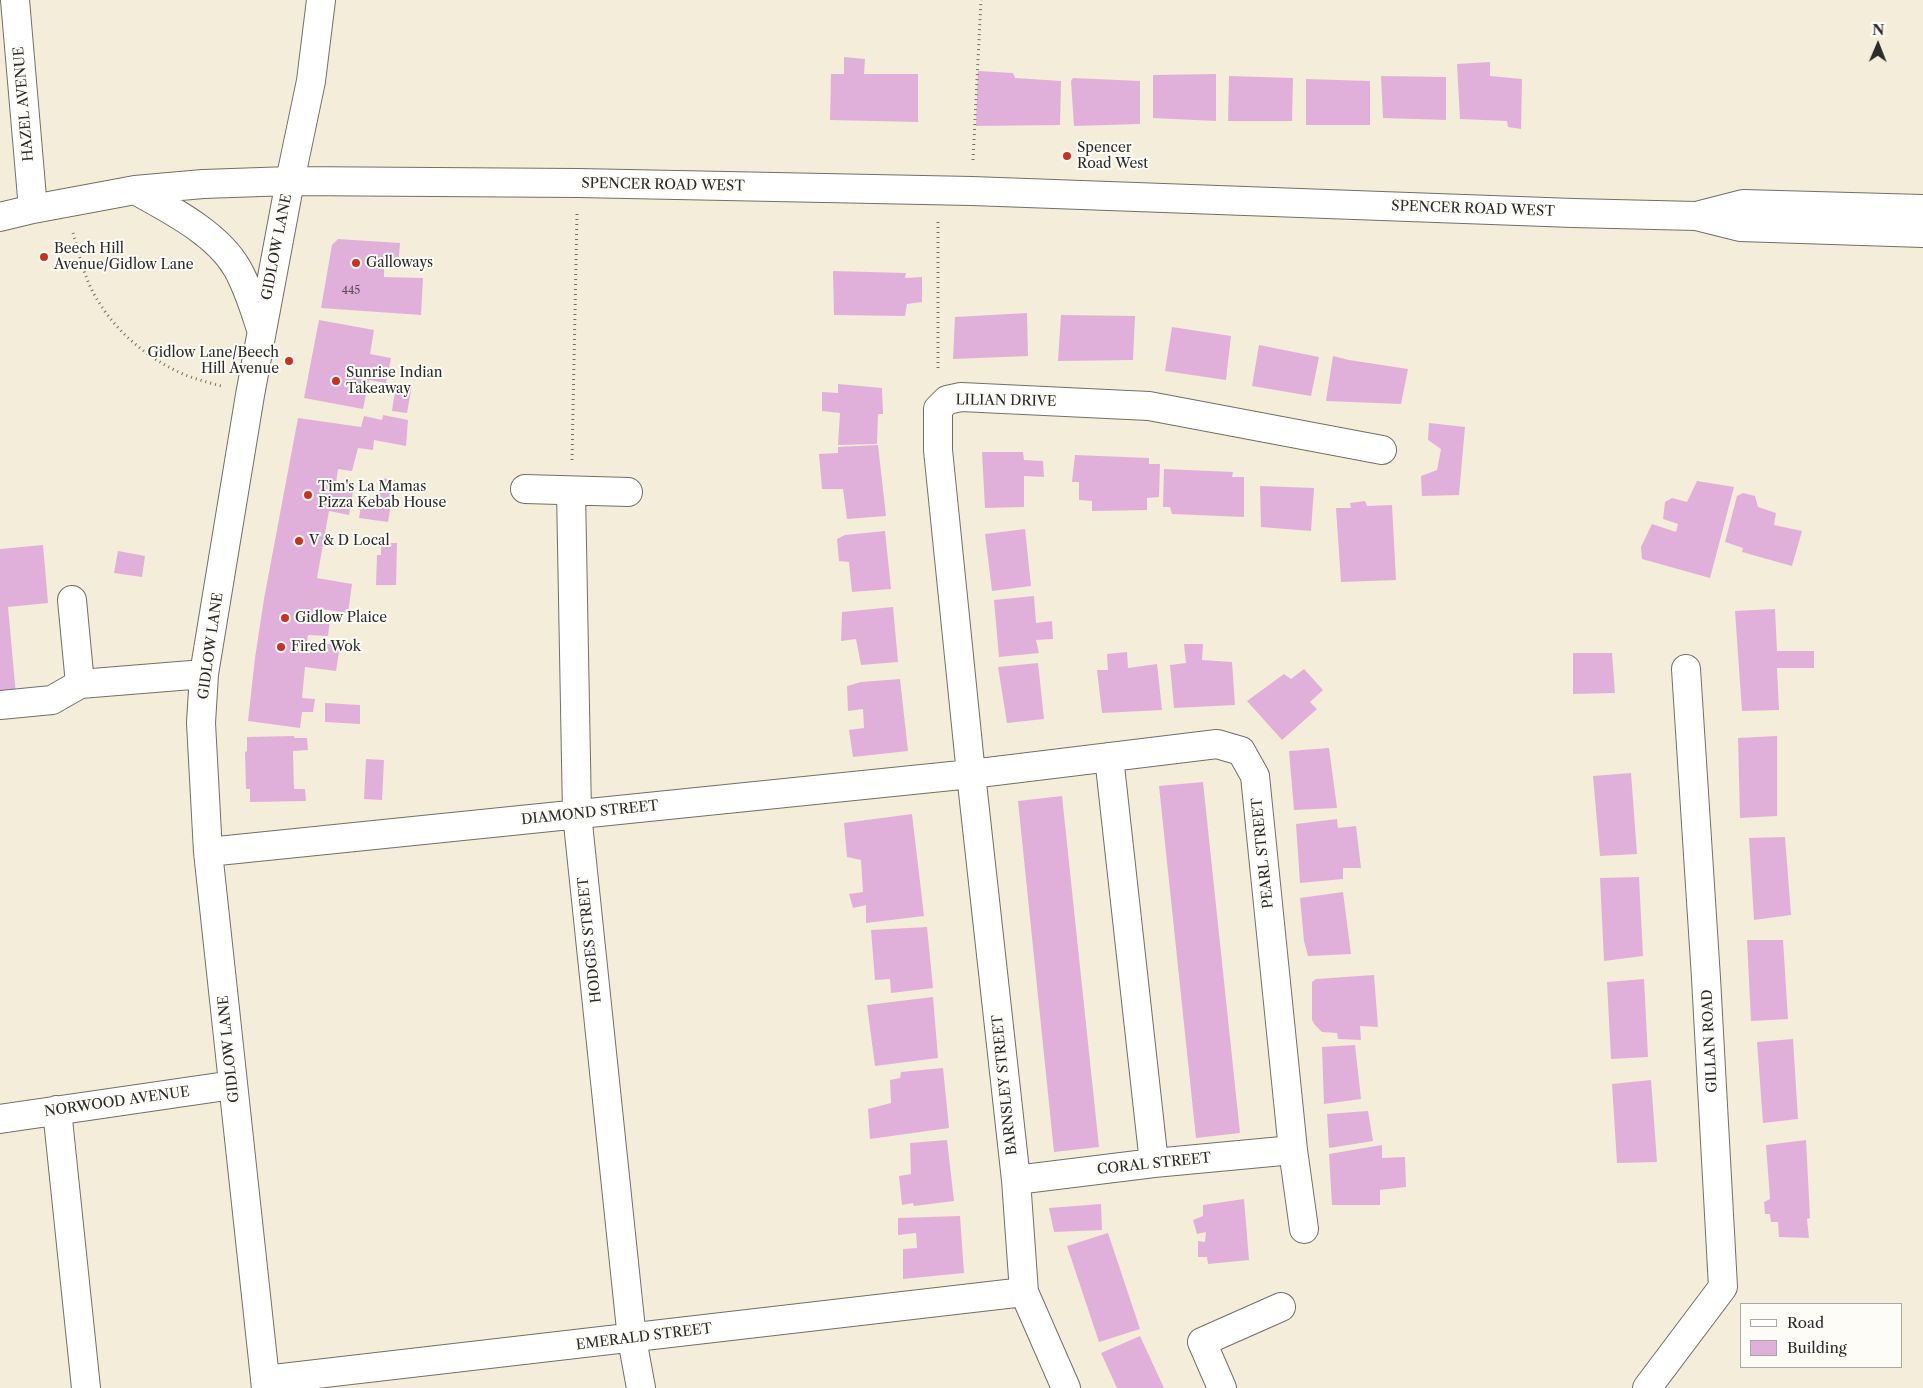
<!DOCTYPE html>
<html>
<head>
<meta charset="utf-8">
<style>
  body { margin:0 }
  #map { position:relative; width:1923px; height:1388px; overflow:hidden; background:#f4edda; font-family:"Libre Caslon Text",serif }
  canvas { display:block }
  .legend { position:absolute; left:1740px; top:1303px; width:162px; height:65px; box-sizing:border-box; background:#fdfcf7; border:1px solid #a9a8a5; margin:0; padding:6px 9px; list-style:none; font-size:15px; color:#2b2b2b }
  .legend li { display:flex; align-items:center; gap:10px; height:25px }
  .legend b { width:25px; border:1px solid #a9a8a5 }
  .north { position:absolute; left:1853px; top:20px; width:50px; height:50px; -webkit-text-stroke:4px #fdfcf7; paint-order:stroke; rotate:1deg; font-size:14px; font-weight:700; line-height:20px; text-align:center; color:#2b2b2b }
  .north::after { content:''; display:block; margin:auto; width:18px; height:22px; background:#2b2b2b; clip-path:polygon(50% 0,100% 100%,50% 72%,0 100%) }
</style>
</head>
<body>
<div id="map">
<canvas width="1923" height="1388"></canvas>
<ul class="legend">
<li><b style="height:6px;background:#fff"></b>Road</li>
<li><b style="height:14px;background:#e1b0da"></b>Building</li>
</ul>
<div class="north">N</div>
</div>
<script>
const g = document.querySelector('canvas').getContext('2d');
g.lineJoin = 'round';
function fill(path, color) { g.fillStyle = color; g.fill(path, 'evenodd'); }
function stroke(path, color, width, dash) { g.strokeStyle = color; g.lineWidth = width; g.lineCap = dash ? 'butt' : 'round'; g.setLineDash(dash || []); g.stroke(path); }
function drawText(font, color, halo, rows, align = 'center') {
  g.font = font + ' "Libre Caslon Text",serif'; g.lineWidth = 4; g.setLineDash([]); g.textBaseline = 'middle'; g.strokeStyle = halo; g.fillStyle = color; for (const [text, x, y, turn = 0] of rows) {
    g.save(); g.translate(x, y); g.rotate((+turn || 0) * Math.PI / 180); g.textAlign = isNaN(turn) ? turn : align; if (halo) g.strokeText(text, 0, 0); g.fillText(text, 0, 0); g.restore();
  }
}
fill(new Path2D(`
  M844,57L865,59L864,74H918V122L830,120L831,74H844Z
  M1490,62V76L1522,79L1521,129L1508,127L1507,121L1460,119L1457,64Z
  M978,71L1013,73L1015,78L1061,81L1060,125L976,126Z
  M1216,74V121L1153,118V75Z
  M1229,76L1293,78L1292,121H1228Z
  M1381,76L1446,77V120L1383,118Z
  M1073,78L1140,81V124L1074,126L1071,81Z
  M1306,79L1370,81V125H1306Z
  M338,239L400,243L398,269H384V277L423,278L421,315L321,308L332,245Z
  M833,271L906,273L905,278L922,277V302L907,304L905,316L834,315Z
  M1027,313L1028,356L953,359L955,317Z
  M1061,315L1135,316L1133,360L1058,361Z
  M319,320L374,330L370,354L391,358L386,383L369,380L363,409L304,398Z
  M1172,327L1231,336L1226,380L1165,371Z
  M1259,345L1319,357L1311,396L1252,386Z
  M1333,356L1349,360L1408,369L1401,404L1326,401Z
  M396,383L412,385L407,413L392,411Z
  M838,384L882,388L883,414H878L877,444L838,445L840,413L822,411V392L838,393Z
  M383,415L408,420L406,446L374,440L373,450L358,448L352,471L338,469L336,483L354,486L349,515L329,511L317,578L352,584L348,613L314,608L312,618L330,620L328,636L308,635L307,642L340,645L336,671L305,667L302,698L315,699L313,712H302L300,728L248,721L255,658L264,599L298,418L361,427L364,416L382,420Z
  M1429,423L1465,427L1459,495L1422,496L1421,476L1437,470L1441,449L1428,440Z
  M878,445L886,516L847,519L843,489H822L819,454L838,453V447Z
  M982,452H1023L1024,460L1043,461L1044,477L1024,476V507L985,508Z
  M1075,455L1149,458V464H1160L1159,497L1147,498V510L1092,511V501L1079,500V482H1072Z
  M1164,469L1233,472L1232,477H1244V517L1172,514L1170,507H1163Z
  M381,478L395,480L388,522L359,518L362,500L377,503Z
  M1697,481L1734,487L1710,578L1642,559L1641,547L1652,524L1676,532L1678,524L1663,519L1665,502L1672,498L1687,502Z
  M1260,486L1314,488L1311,531L1261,527Z
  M1743,493L1755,496L1758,507L1776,513L1774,525L1802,531L1792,566L1742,552L1743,548L1725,542L1737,496Z
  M1365,501L1367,506L1392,505L1396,580L1341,582L1336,508H1351L1350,503Z
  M1025,529L1031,586L992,591L985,534Z
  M885,531L891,589L852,592L849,562L839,561L837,539L845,535Z
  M381,543H397L396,585H376L377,555H381Z
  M43,545L48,603L8,607L16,695L0,696V549Z
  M118,551L145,556L142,577L114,573Z
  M1034,596L1036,623L1052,621L1053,639L1036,640L1039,653L999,657L994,600Z
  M893,607L898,662L861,665L856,639L841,641L842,612Z
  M1775,609L1777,651H1814V668H1777L1779,710L1742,711L1735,611Z
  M1184,644H1203L1202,660L1232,662L1235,705L1174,708L1170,665L1186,663Z
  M1127,652L1128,668L1157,664L1162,710L1102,713L1097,670H1108L1107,654Z
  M1573,653H1612L1615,693L1573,694Z
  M1038,663L1044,719L1007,723L998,667Z
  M1304,669L1323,690L1310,702L1317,709L1282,740L1247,701L1284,674L1291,679Z
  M900,679L908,751L853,757L849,730L864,728L863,709L848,711L847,686L861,682Z
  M325,703L360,705V724L325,722Z
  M294,736V738H307L308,750L293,751L294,789H305L306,801L250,802V789H246L245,752L247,751V737Z
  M1777,736V816L1740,818L1738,738Z
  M1329,748L1337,808L1294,810L1289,751Z
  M366,759L384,760L382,800L364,799Z
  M1631,773L1637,854L1600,856L1593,776Z
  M1203,782L1240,1133L1196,1138L1159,786Z
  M1062,796L1099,1147L1054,1152L1018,801Z
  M912,814L924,916L866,923V905L853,908L849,894L863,892L861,860L847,857L844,823Z
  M1337,819L1338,828L1356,826L1361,868H1343V879L1300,883L1296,824Z
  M1785,837L1791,915L1754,920L1749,838Z
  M1639,877L1643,956L1604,961L1600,878Z
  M1343,892L1351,954L1308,956L1304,941L1300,898Z
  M927,927L933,988L891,993L890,979L875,980L871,930Z
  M1747,940H1783L1788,1019L1751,1021Z
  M1374,975L1378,1027L1360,1026L1361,1040L1338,1039L1337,1033L1322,1032L1315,1025L1312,1020V982L1316,979Z
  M1644,979L1648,1057L1611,1059L1607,982Z
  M933,997L938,1058L875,1066L867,1005Z
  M1793,1039L1798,1119L1763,1123L1757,1042Z
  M1355,1045L1361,1099L1324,1104L1322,1047Z
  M943,1068L949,1128L870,1139L868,1109L891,1103L890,1080L900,1078L901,1072Z
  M1651,1080L1657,1162L1617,1163L1612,1084Z
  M1368,1111L1373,1141L1329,1148L1327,1114Z
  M947,1140L954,1201L914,1206L913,1203L902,1205L899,1176L911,1174L910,1143Z
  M1806,1140L1810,1218L1807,1219L1809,1238L1779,1237L1778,1222H1771L1770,1214H1765L1764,1202L1770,1199L1766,1145Z
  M1382,1145V1158L1405,1157L1406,1187L1380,1190V1205H1332L1329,1154Z
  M1244,1199L1249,1260L1208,1264L1207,1257H1198V1241L1205,1242L1206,1232L1197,1234L1193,1220L1203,1216V1205Z
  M1101,1204L1102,1230L1054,1232L1049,1208Z
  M960,1216L964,1273L903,1279V1249L917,1248L916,1233L898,1235V1218Z
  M1108,1233L1140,1329L1099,1342L1067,1246Z
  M1140,1336L1164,1388H1117L1101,1353Z`), '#e1b0da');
const minor = new Path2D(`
  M15,0L33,209
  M135,190C169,209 217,233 237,268C248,287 254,308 261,329
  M1700,215L1743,204L1923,209
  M0,217L33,209L135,190L203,184L290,181L578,183L972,191L1573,213L1696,216L1740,227L1923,233
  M525,489L628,492
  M571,491L577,814L632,1339L641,1388
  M72,600L80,684L204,674
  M0,705L52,700L80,684
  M1109,757L1154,1163
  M208,852L971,774L1217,744L1241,751L1255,776L1293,1150L1304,1229
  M57,1110L86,1388
  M0,1119L233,1085
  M1016,1180L1154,1163L1293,1150
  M265,1380L1024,1292
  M266,1388L208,852L201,723L204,674L250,395L290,181L311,81L321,0
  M1066,1388L1024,1292L1016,1180L971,774L938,450V409L947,400L961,397L1149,406L1382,450
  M1222,1388L1202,1342L1281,1307
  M1647,1388L1723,1287L1706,978L1686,669`);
stroke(minor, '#716f68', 30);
stroke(new Path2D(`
  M973,160L981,0
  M938,222V371
  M73,233C79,254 84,276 94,294C114,331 150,361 188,376C199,380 210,383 221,386
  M572,460L577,214`), '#716f68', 3, [1, 4]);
stroke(minor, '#fff', 28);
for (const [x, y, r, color] of [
  [1067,156,5,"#c8321e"],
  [44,257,5,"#c8321e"],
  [356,263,5,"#c8321e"],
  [289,361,5,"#c8321e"],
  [336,381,5,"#c8321e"],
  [308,495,5,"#c8321e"],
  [299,541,5,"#c8321e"],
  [285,618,5,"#c8321e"],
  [281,647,5,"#c8321e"]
]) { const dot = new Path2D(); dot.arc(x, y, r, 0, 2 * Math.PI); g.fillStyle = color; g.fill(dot); stroke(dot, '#fdfcf7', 2); }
drawText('11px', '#584c57', null, [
  ["445",351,291]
]);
drawText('14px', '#2b2b2b', '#fdfcf7', [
  ["HAZEL AVENUE",24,104,-95],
  ["SPENCER ROAD WEST",663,185,1],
  ["SPENCER ROAD WEST",1473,209,2],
  ["GIDLOW LANE",277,247,-79],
  ["LILIAN DRIVE",1006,401,1],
  ["GIDLOW LANE",211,646,-82],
  ["DIAMOND STREET",590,813,-6],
  ["PEARL STREET",1263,853,-96],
  ["HODGES STREET",590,940,-96],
  ["GILLAN ROAD",1710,1041,-93],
  ["GIDLOW LANE",229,1049,-96],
  ["BARNSLEY STREET",1005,1085,-96],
  ["NORWOOD AVENUE",117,1102,-8],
  ["CORAL STREET",1154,1164,-6],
  ["EMERALD STREET",644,1337,-7]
]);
drawText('14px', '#2b2b2b', '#fdfcf7', [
  ["Spencer",1077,148],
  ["Road West",1077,164],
  ["Beech Hill",54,249],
  ["Avenue/Gidlow Lane",54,265],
  ["Galloways",366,263],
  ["Gidlow Lane/Beech",279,353,"right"],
  ["Hill Avenue",279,369,"right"],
  ["Sunrise Indian",346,373],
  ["Takeaway",346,389],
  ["Tim's La Mamas",318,487],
  ["Pizza Kebab House",318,503],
  ["V & D Local",309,541],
  ["Gidlow Plaice",295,618],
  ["Fired Wok",291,647]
], 'left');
</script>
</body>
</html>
